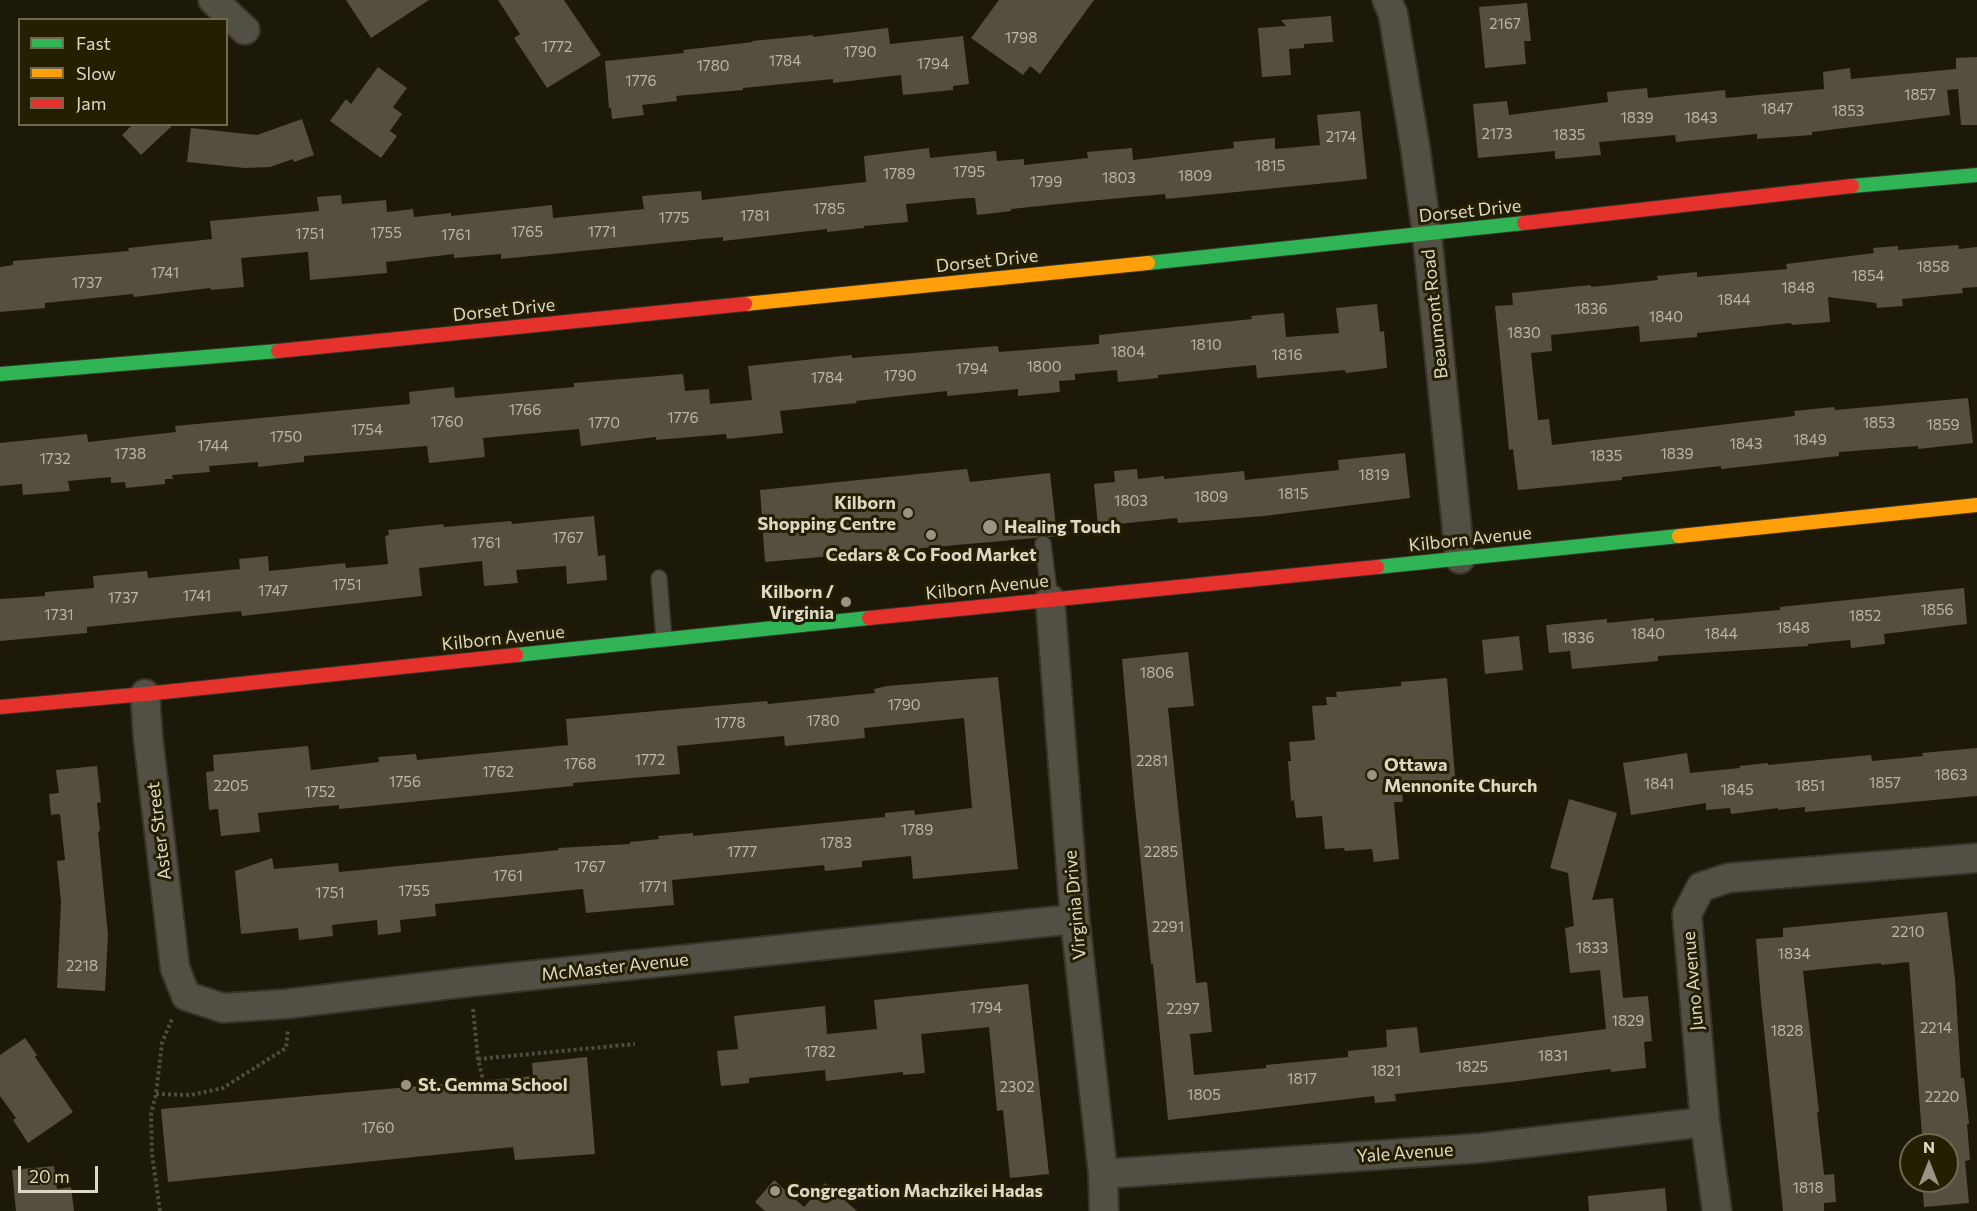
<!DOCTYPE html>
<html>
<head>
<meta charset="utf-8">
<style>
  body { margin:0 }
  #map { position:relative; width:1977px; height:1211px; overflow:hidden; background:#1d1909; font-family:Commissioner,sans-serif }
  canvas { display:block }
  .legend { position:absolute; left:18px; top:18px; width:210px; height:108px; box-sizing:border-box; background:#251f01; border:2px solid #6e6950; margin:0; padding:8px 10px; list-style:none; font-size:18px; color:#dbd8c6 }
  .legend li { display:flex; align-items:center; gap:12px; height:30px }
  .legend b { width:30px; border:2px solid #6e6950 }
  .north { position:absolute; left:1899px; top:1133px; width:60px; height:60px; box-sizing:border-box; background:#251f01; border:2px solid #6e6950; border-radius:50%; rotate:0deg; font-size:16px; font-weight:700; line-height:24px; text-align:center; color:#dbd8c6 }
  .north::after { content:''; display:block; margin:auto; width:21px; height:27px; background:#989584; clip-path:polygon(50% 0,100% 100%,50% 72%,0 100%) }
  .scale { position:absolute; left:18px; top:1166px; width:80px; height:27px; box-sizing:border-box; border:3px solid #dbd8c6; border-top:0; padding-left:8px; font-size:18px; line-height:21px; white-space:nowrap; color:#dbd8c6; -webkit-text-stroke:4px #251f01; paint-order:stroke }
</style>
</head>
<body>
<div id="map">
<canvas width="1977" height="1211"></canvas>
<ul class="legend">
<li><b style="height:8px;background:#30b455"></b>Fast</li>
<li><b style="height:8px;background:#ff9f0a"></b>Slow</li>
<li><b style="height:8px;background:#e5322d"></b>Jam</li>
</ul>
<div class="north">N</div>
<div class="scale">20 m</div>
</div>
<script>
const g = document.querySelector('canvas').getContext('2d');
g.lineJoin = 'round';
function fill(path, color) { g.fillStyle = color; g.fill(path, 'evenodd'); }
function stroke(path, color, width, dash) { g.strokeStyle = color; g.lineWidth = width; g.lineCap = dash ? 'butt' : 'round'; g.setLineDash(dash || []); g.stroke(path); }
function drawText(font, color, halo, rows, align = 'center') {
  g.font = font + ' Commissioner,sans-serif'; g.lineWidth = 6; g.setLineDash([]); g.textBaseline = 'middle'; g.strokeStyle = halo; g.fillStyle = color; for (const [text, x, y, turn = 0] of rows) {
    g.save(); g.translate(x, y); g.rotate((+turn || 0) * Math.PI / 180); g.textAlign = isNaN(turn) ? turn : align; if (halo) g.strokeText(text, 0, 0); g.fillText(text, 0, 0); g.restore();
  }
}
fill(new Path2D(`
  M346,0H429L371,38Z
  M498,0H564L601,55L547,88L514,38L520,34Z
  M999,0H1094L1040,74L1030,66L1023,75L971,38Z
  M1527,3L1531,41H1524L1526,64L1485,68L1479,7Z
  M1331,16L1333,42L1304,44V48L1289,49L1291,75L1262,77L1258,28L1286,26L1281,20Z
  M888,28L890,44L963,36L969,84L953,86V90L903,95L901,75L833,83V79L743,88V90L676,96L677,101L642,105L644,115L612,119L611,108H609L605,61L684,53L683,50L753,42L752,41L813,35V37Z
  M1977,57V125H1961L1958,89L1947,90L1950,115L1812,132V135L1757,139V134L1676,142L1675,135L1599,142L1601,155L1555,159V151L1478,158L1473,104L1507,101L1509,115L1608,102L1607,92L1647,88L1648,98L1725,90L1726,98L1824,89L1823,72L1850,68L1851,79L1956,69V58Z
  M378,67L407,88L393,107L402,114L390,131L397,136L381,158L330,121L346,99L351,104Z
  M1360,111L1367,179L1166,199L1165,194L1078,202L1011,209V211L977,215L975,198H967L906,204L908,222L864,226V228L827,232V229L723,241V237L501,259V254L454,258V254L386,262L387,273L310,280L308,252L241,258L244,287L211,290L210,288L134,297L133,294L45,303V308L0,312V267L13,265V261L129,251L128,248L212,239L210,221L319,211L317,197L341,195L342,204L386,200L387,212L413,209L414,217L451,213V216L552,205L553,218L644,209L642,196L701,191L702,200L866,182L864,156L929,148L930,158L996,151L997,161L1024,159V165L1088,158L1087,152L1132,148L1133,160L1234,148L1233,142L1275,138V149L1320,145L1317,115Z
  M302,119L314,155L294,162L293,159L270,167L245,168L187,162L191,128L257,135Z
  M133,124H174L141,155L122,135Z
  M1958,245L1959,249L1977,247V287L1962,288L1963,293L1902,299L1903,306L1877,308L1876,303L1828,297L1830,322L1792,325L1791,323L1697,333V337L1640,342L1639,326L1551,335L1552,351L1531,353L1538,420L1549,419L1552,445L1795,416L1794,411L1834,407L1835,410L1968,398L1973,443L1918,449V446L1839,452V456L1721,469V466L1622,477V480L1518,490L1513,449L1509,450L1495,306L1513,305L1512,293L1591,285V287L1658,280L1657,276L1697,272V277L1787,269L1786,264L1874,253L1873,248L1898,246V250Z
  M1377,304L1380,332L1384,331L1387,368L1346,373L1345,370L1257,378L1256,365L1158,375V378L1118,382L1117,370L1075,374V380L1059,381L1060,392L1018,396V389L947,396V391L856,401L857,403L780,411L783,433L727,439L726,434L656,440V437L581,446L579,429L483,438L485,457L429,463L427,446L304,456V462L258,467V462L209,466L210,472L172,475L173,479H165V484L126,488L125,482L111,483V477L68,481L70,491L23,495L22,484L0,486V443L87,434L88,442L176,432L175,426L410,404L409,392L454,387L455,398L574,387V383L683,374L685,391L709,389L710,404L752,400L748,366L852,355V358L998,346L999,352L1099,344V335L1252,319L1251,316L1284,313L1286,337L1339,333L1336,308Z
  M1405,453L1410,498L1264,516L1178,523L1177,518L1098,526L1094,484L1115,482L1114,471L1137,469L1138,479L1164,476V479L1244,471L1245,480L1339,470L1338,460Z
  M967,469L970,482L1050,473L1057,536L1049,537L1042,534L1036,538L765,562L760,490Z
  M594,516L598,556L605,555L607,580L567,584L566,566L516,570L518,583L484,586L482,561L419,568L422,596L242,616L241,611L87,627V633L0,641V599L45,596V592L94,588L93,576L147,571L148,578L240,569L239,559L268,556L269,571L345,563L346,568L388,564L385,536L389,535L388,530L443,524L444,527L511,521L512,524Z
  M1964,588L1967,624L1884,634L1885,644L1851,648L1850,640L1808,644V646L1658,656V661L1572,669L1570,651L1549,653L1546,625L1607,619V623L1654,618V621L1780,610V607Z
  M1519,636L1523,670L1485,674L1482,640Z
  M1188,652L1194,706L1168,708L1196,983L1207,982L1212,1032L1190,1034L1194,1075L1266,1068V1065L1348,1057V1051L1387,1047L1386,1030L1417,1027L1420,1053L1606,1029L1600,970L1570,973L1565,928L1574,926L1568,873L1550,868L1569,799L1617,813L1592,900L1613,898L1623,998L1648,996L1652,1041L1644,1042L1646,1068L1611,1072L1610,1069L1511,1082L1395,1094L1396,1101L1375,1103L1374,1096L1168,1120L1153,964H1151L1134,796L1122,659Z
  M998,677L1018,869L913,879L911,856L862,861V867L825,871L824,865L672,880L674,905L586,913L583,889L435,904L436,916L400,920L401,932L378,935L377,920L332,925L333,936L299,940L298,928L241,934L235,871L272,858L274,869L338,863L339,872L559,850L558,848L630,844V842L659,839L658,836L693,833V836L885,817V813L914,810L915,815L972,808L964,718L864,728L865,738L785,746L784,736L677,746L680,774L573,783V786L339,809V805L258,813L260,832L221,836L218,809L209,810L206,772L214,771L213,755L308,746L311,770L379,762L378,757L416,754L417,760L457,756L568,745L566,719L767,701L768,704L875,693L874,689L887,686Z
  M1447,678L1456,788L1402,793L1403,802H1394L1399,859L1374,862L1372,849L1345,851L1344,848L1325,849L1322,816L1296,818L1294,800L1291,801L1288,761H1291L1289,742L1315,740L1312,706L1327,705L1326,697H1337L1336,692L1401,686V682Z
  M1977,748V796L1805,812V807L1778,810V808L1731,814L1730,808L1706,810V803L1631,815L1623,763L1687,753L1690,773L1740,768L1739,766L1768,763V765L1871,755L1872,761L1923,756L1922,753Z
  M97,766L101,802L97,803L100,831L98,832L108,935L105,991L57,988L61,902L57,861L65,860L60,814L51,815L49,794L59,793L56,770Z
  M1947,912L1955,979L1961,1078H1964L1969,1124H1967L1970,1160L1965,1161L1969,1203L1924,1207L1922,1181H1947V1145H1919L1918,1137L1922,1136L1909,962L1881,965V963L1803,971L1819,1112H1817L1824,1175L1834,1174L1836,1202L1824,1203V1211H1783L1761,1001L1756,939L1783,937V928Z
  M1028,984L1049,1174L1010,1178L1003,1110L997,1111L989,1027L921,1034L925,1073L903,1075V1072L826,1081L825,1070L749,1078V1083L721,1086L717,1051L738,1049L734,1016L825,1006L827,1034L877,1029L874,1000Z
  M25,1038L37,1055L35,1057L73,1112L28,1143L13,1120L16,1118L0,1096V1055Z
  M587,1057L595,1154L515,1160L513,1147L168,1182L161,1109L533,1076L532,1063Z
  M54,1166L57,1189L71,1187L74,1211H16L12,1170Z
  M774,1180L804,1207L825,1183L857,1211H765L755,1202Z
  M1665,1188L1667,1211H1589L1588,1196Z`), '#564e3f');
const lane = new Path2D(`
  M1043,544L1050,599
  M659,578L664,639`);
const street = new Path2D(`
  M213,0L245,30
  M1387,0L1393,14L1415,146L1427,234L1460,559
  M1050,599L1075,919L1103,1174L1104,1211
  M145,694L148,737L175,968L186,996L223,1008L286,1004L468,982L1075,919
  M1103,1174L1481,1148L1705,1122
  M1717,1211L1705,1122L1687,914L1701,887L1728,878L1977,858`);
const fast = new Path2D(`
  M1852,186L1977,175
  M1148,263L1524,223
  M0,374L278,351
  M1377,567L1679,536
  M516,655L869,618`);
const slow = new Path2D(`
  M745,304L1148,263
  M1679,536L1977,505`);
const jam = new Path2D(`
  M1524,223L1852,186
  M278,351L745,304
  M869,618L1377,567
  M0,707L145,694L516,655`);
stroke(lane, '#363429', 18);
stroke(street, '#363429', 32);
stroke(fast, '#363429', 16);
stroke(slow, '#363429', 16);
stroke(jam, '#363429', 16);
stroke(new Path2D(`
  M473,1009L478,1059L483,1080
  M478,1059L635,1044
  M156,1094L191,1095L223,1088L286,1048L288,1030
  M160,1211L152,1154L151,1114L156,1094L162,1043L172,1019`), '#4e4c41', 4, [3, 3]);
stroke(lane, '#525044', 15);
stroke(street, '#525044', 28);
stroke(fast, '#30b455', 14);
stroke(slow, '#ff9f0a', 14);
stroke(jam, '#e5322d', 14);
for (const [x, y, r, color] of [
  [908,513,6,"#989584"],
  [990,527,8,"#989584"],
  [931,535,6,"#989584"],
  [846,602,6,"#989584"],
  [1372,775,6,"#989584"],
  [406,1085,6,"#989584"],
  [775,1191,6,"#989584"]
]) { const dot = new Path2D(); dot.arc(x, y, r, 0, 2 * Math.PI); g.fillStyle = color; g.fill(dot); stroke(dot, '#251f01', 2); }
drawText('15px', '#bab6a4', null, [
  ["2167",1505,24],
  ["1798",1021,38],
  ["1772",557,47],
  ["1790",860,52],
  ["1784",785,61],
  ["1794",933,64],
  ["1780",713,66],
  ["1776",641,81],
  ["1857",1920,95],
  ["1847",1777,109],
  ["1853",1848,111],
  ["1839",1637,118],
  ["1843",1701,118],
  ["2173",1497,134],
  ["1835",1569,135],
  ["2174",1341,137],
  ["1815",1270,166],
  ["1795",969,172],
  ["1789",899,174],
  ["1809",1195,176],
  ["1803",1119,178],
  ["1799",1046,182],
  ["1785",829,209],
  ["1781",755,216],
  ["1775",674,218],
  ["1765",527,232],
  ["1771",602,232],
  ["1755",386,233],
  ["1751",310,234],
  ["1761",456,235],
  ["1858",1933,267],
  ["1741",165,273],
  ["1854",1868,276],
  ["1737",87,283],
  ["1848",1798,288],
  ["1844",1734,300],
  ["1836",1591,309],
  ["1840",1666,317],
  ["1830",1524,333],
  ["1810",1206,345],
  ["1804",1128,352],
  ["1816",1287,355],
  ["1800",1044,367],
  ["1794",972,369],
  ["1790",900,376],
  ["1784",827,378],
  ["1766",525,410],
  ["1776",683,418],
  ["1760",447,422],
  ["1770",604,423],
  ["1853",1879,423],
  ["1859",1943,425],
  ["1754",367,430],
  ["1750",286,437],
  ["1849",1810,440],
  ["1843",1746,444],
  ["1744",213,446],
  ["1738",130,454],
  ["1839",1677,454],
  ["1835",1606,456],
  ["1732",55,459],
  ["1819",1374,475],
  ["1815",1293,494],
  ["1809",1211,497],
  ["1803",1131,501],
  ["1767",568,538],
  ["1761",486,543],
  ["1751",347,585],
  ["1747",273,591],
  ["1741",197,596],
  ["1737",123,598],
  ["1856",1937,610],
  ["1731",59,615],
  ["1852",1865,616],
  ["1848",1793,628],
  ["1840",1648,634],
  ["1844",1721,634],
  ["1836",1578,638],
  ["1806",1157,673],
  ["1790",904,705],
  ["1780",823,721],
  ["1778",730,723],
  ["1772",650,760],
  ["2281",1152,761],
  ["1768",580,764],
  ["1762",498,772],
  ["1863",1951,775],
  ["1756",405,782],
  ["1857",1885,783],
  ["1841",1659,784],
  ["2205",231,786],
  ["1851",1810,786],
  ["1845",1737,790],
  ["1752",320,792],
  ["1789",917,830],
  ["1783",836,843],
  ["1777",742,852],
  ["2285",1161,852],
  ["1767",590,867],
  ["1761",508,876],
  ["1771",653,887],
  ["1755",414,891],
  ["1751",330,893],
  ["2291",1168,927],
  ["2210",1908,932],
  ["1833",1592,948],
  ["1834",1794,954],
  ["2218",82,966],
  ["1794",986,1008],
  ["2297",1183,1009],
  ["1829",1628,1021],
  ["2214",1936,1028],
  ["1828",1787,1031],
  ["1782",820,1052],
  ["1831",1553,1056],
  ["1825",1472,1067],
  ["1821",1386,1071],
  ["1817",1302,1079],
  ["2302",1017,1087],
  ["1805",1204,1095],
  ["2220",1942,1097],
  ["1760",378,1128],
  ["1818",1808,1188]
]);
drawText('18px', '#dbd8c6', '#251f01', [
  ["Dorset Drive",1470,211,-6],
  ["Dorset Drive",987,261,-6],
  ["Dorset Drive",504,310,-6],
  ["Beaumont Road",1435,314,-96],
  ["Kilborn Avenue",1470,539,-6],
  ["Kilborn Avenue",987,587,-6],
  ["Kilborn Avenue",503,638,-6],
  ["Aster Street",159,831,-97],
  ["Virginia Drive",1075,905,-95],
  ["McMaster Avenue",615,967,-6],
  ["Juno Avenue",1693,981,-95],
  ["Yale Avenue",1405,1153,-4]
]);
drawText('bold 18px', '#dbd8c6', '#251f01', [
  ["Kilborn",896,503,"right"],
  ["Shopping Centre",896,524,"right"],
  ["Healing Touch",1004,527],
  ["Cedars & Co Food Market",931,555,"center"],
  ["Kilborn /",834,592,"right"],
  ["Virginia",834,613,"right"],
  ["Ottawa",1384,765],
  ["Mennonite Church",1384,786],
  ["St. Gemma School",418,1085],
  ["Congregation Machzikei Hadas",787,1191]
], 'left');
</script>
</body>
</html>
